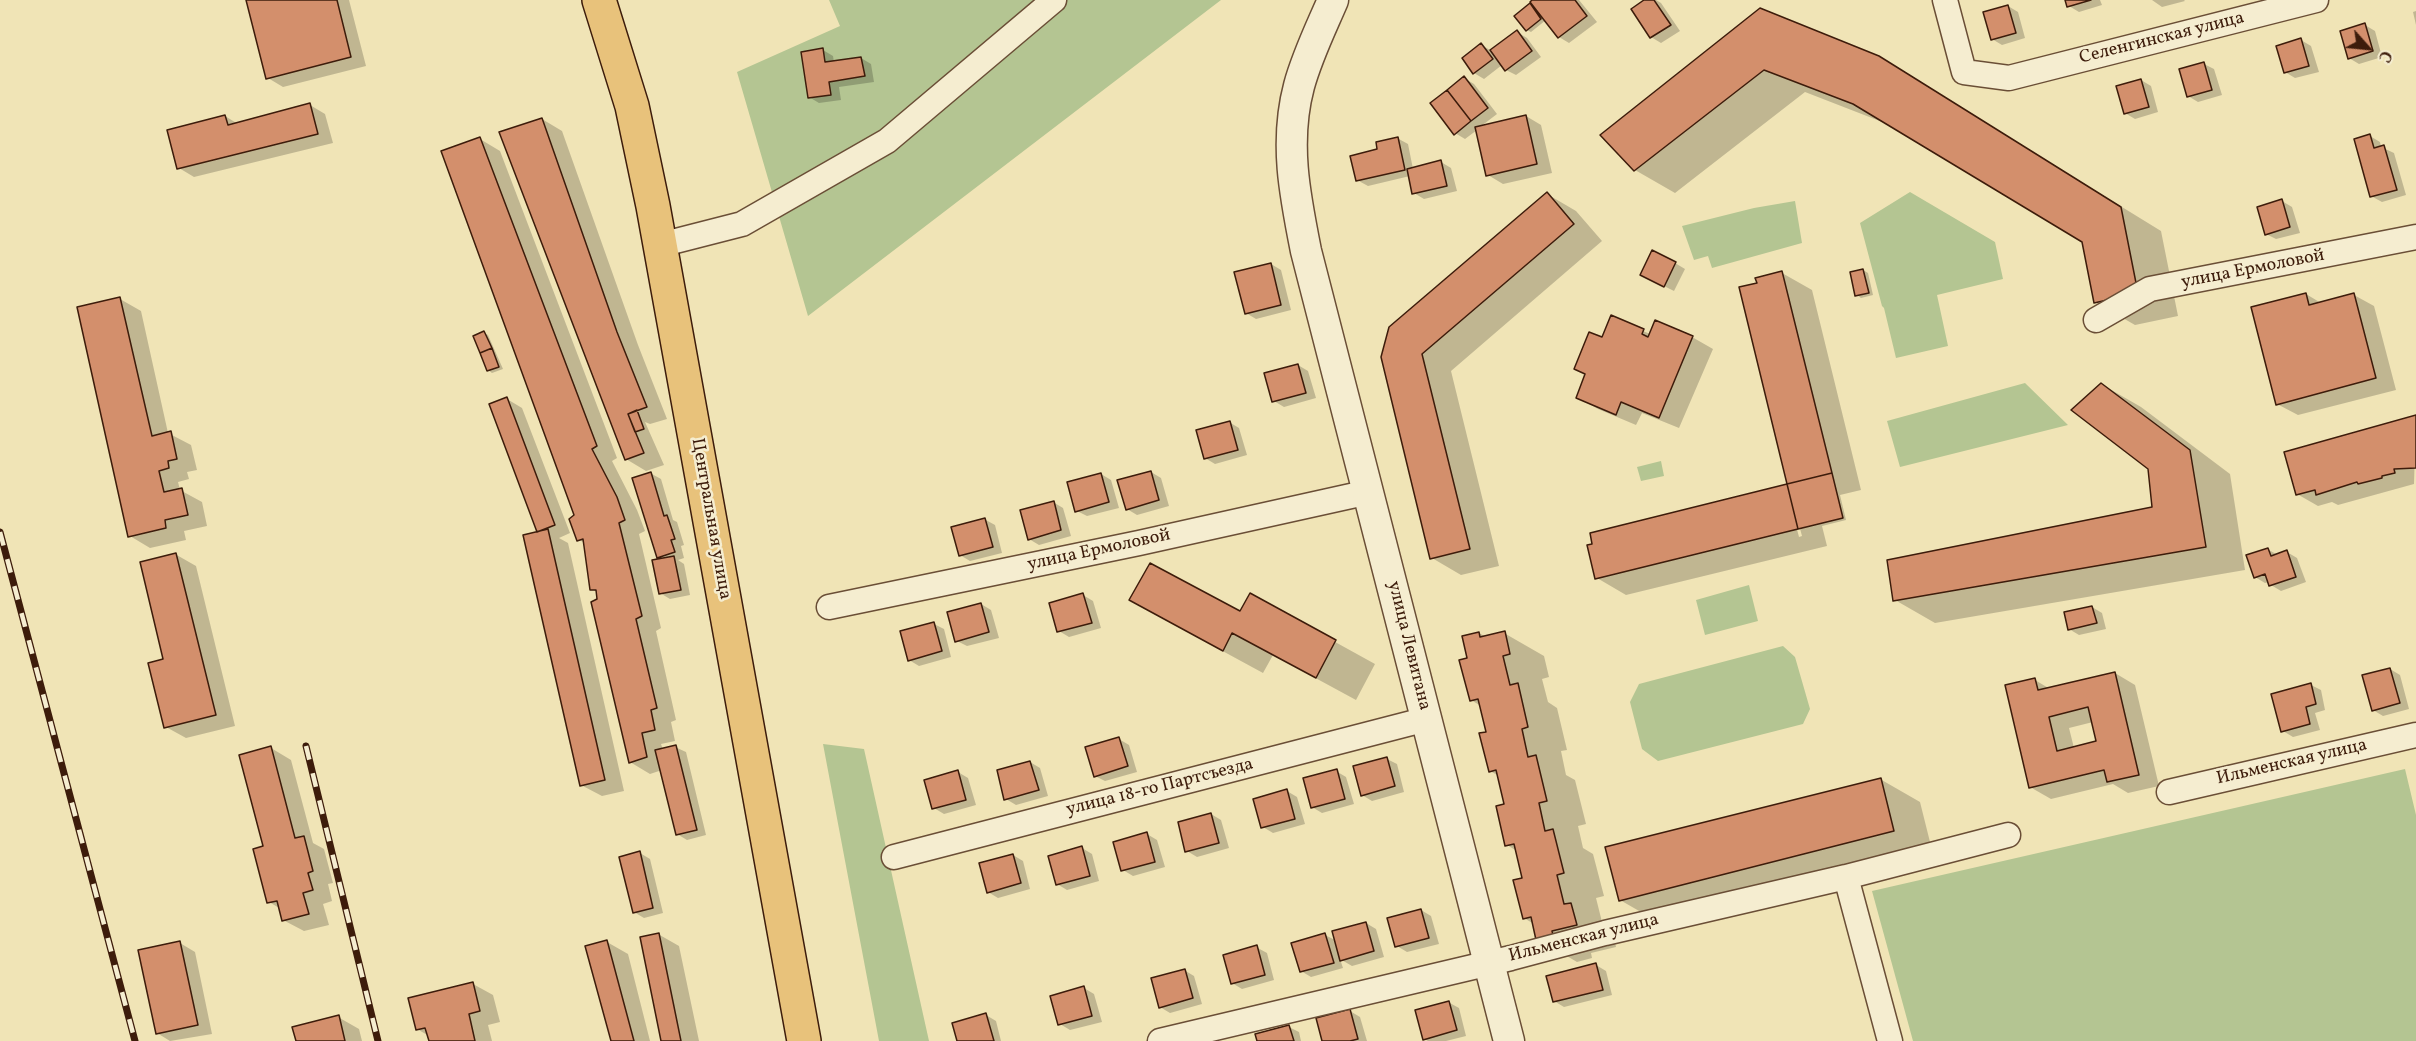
<!DOCTYPE html>
<html>
<head>
<meta charset="utf-8">
<style>
  body { margin:0 }
  #map { position:relative; width:2416px; height:1041px; overflow:hidden; background:#f0e4b6; font-family:Vollkorn,serif }
  canvas { display:block }
  .north { position:absolute; left:2338px; top:18px; width:60px; height:60px; -webkit-text-stroke:4px #f5edd0; paint-order:stroke; rotate:117deg; font-size:16px; font-weight:700; line-height:24px; text-align:center; color:#3d1c0b }
  .north::after { content:''; display:block; margin:auto; width:21px; height:27px; background:#3d1c0b; clip-path:polygon(50% 0,100% 100%,50% 72%,0 100%) }
</style>
</head>
<body>
<div id="map">
<canvas width="2416" height="1041"></canvas>
<div class="north">С</div>
</div>
<script>
const g = document.querySelector('canvas').getContext('2d');
g.lineJoin = 'round';
function fill(path, color) { g.fillStyle = color; g.fill(path, 'evenodd'); }
function stroke(path, color, width, dash) { g.strokeStyle = color; g.lineWidth = width; g.lineCap = dash ? 'butt' : 'round'; g.setLineDash(dash || []); g.stroke(path); }
function drawText(font, color, halo, rows, align = 'center') {
  g.font = font + ' Vollkorn,serif'; g.lineWidth = 5; g.setLineDash([]); g.textBaseline = 'middle'; g.strokeStyle = halo; g.fillStyle = color; for (const [text, x, y, turn = 0] of rows) {
    g.save(); g.translate(x, y); g.rotate((+turn || 0) * Math.PI / 180); g.textAlign = isNaN(turn) ? turn : align; if (halo) g.strokeText(text, 0, 0); g.fillText(text, 0, 0); g.restore();
  }
}
fill(new Path2D(`
  M829,0H1221L808,316L737,72L840,26Z
  M1910,192L1995,242L2003,279L1937,295L1948,346L1896,358L1884,308L1882,306L1860,223Z
  M1795,201L1802,243L1712,268L1708,256L1694,260L1682,226L1754,208Z
  M2025,383L2068,425L1900,467L1887,421Z
  M1661,461L1664,476L1641,481L1637,467Z
  M1749,585L1758,621L1705,635L1696,600Z
  M1783,646L1795,657L1810,709L1803,724L1658,761L1642,749L1630,702L1639,684Z
  M823,744L864,749L929,1041H879Z
  M2405,769L2416,815V1041H1913L1872,891Z`), '#b4c592');
fill(new Path2D(`
  M248,0H349L366,66L283,87L268,78Z
  M1535,0H1579L1597,22L1569,43L1559,37L1546,20L1531,32L1527,30L1530,5L1539,11Z
  M1647,0H1656L1661,3L1680,31L1661,43L1651,37L1633,9Z
  M2067,0H2100L2102,5L2079,12L2069,6Z
  M2152,0H2184L2185,1L2162,7Z
  M2008,6L2018,12L2025,38L2002,45L1992,39Z
  M1760,10L1878,57L2161,231L2178,316L2135,325L2095,302L2083,241L1890,125L1805,92L1675,193L1635,170L1602,135Z
  M2416,11V25L2413,12Z
  M2365,25L2375,31L2382,57L2359,64L2349,58Z
  M1517,32L1527,38L1541,57L1516,75L1506,70L1502,65L1484,79L1474,73L1481,45L1492,51Z
  M2301,40L2311,46L2319,72L2295,78L2285,72Z
  M823,50L833,56L834,62L861,58L871,64L874,82L839,87L841,100L819,103L809,97Z
  M2204,64L2214,69L2222,95L2198,102L2188,96Z
  M1464,78L1474,84L1497,114L1480,127L1526,116L1541,125L1552,173L1503,184L1488,175L1477,130L1465,139L1455,133Z
  M2141,80L2151,86L2158,112L2135,119L2125,113Z
  M310,105L325,114L333,143L194,177L179,168L225,116L238,124Z
  M542,119L562,131L638,345L667,419L650,424L645,422L664,465L646,471L626,459Z
  M2370,136L2380,142L2381,147L2394,153L2406,195L2382,202L2371,196Z
  M1397,138L1408,144L1413,169L1441,162L1451,168L1457,191L1424,199L1414,193L1410,176L1368,186L1357,180L1379,150Z
  M480,139L500,151L617,458L612,461L637,510L645,531L639,534L661,628L656,631L676,720L671,722L675,741L661,744L663,750L675,747L686,752L706,835L687,840L677,834L662,770L650,774L630,762L597,592L592,589L585,543L579,540L576,516Z
  M1547,194L1576,211L1602,241L1451,371L1499,566L1461,575L1432,558L1382,357Z
  M2282,201L2292,207L2300,233L2276,239L2266,234Z
  M1675,263L1685,269L1674,291L1652,280Z
  M1271,264L1281,270L1291,310L1256,319L1246,313Z
  M1863,270L1868,273L1873,295L1861,298L1857,295Z
  M1782,273L1812,290L1861,490L1840,495L1846,520L1822,526L1827,546L1626,595L1597,578L1789,485L1758,284ZM1791,506H1794L1802,536L1799,537Z
  M2306,294L2321,303L2354,295L2374,306L2396,390L2298,415L2277,404Z
  M120,299L141,311L168,433L191,445L197,470L187,472L189,479L178,482L180,490L202,502L207,526L184,531L186,540L150,548L130,536Z
  M1612,317L1650,334L1692,337L1713,349L1679,428L1642,413L1636,425L1598,409L1577,397Z
  M484,333L488,335L503,369L492,373L488,370Z
  M1298,365L1308,371L1316,398L1284,407L1274,401Z
  M2101,384L2141,407L2230,474L2245,570L1935,623L1895,600L2154,508L2149,468Z
  M507,399L522,408L570,533L559,538L568,543L624,791L602,796L581,785L539,533Z
  M2416,417L2414,484L2338,505L2332,502L2318,506L2297,494Z
  M1229,422L1239,428L1247,455L1215,464L1205,458Z
  M1151,472L1161,478L1169,506L1137,515L1127,509Z
  M650,473L661,479L673,520L677,522L684,545L681,546L684,558L678,560L684,564L690,595L670,599L660,593L664,560L659,557Z
  M1101,474L1111,480L1119,508L1087,516L1077,511Z
  M1053,502L1063,508L1071,536L1039,545L1029,539Z
  M984,519L995,525L1002,553L970,561L960,555Z
  M2267,549L2278,555L2287,552L2297,558L2306,582L2281,591L2271,585L2269,582L2265,583L2255,577Z
  M175,554L196,566L235,726L186,738L166,727L165,660Z
  M1083,595L1093,601L1101,628L1069,637L1059,631Z
  M1250,595L1375,664L1356,700L1273,655L1263,673L1171,623L1240,613Z
  M981,604L991,610L999,638L967,646L957,641Z
  M2092,607L2102,613L2106,629L2079,635L2069,629Z
  M934,624L944,629L951,657L919,666L909,660Z
  M1479,633L1486,637L1504,633L1544,656L1549,677L1542,679L1548,702L1557,708L1567,750L1561,751L1566,775L1575,780L1586,824L1578,826L1583,848L1593,854L1604,896L1596,898L1602,922L1611,927L1616,947L1591,953L1592,958L1577,962L1538,939L1534,924L1524,918V879L1517,851L1507,845L1506,805L1499,776L1490,771L1488,733L1481,706L1471,700L1469,660Z
  M2390,669L2400,675L2409,709L2383,716L2373,710Z
  M2115,673L2135,685L2159,786L2128,793L2113,784L2051,799L2030,787L2035,680L2050,689ZM2093,722L2098,742L2074,748L2069,728Z
  M2311,685L2321,690L2325,710L2315,713L2320,730L2293,737L2283,731Z
  M1119,739L1129,745L1137,772L1105,781L1095,776Z
  M271,748L291,760L313,843L324,849L333,883L328,884L332,901L323,904L329,925L304,931L283,920L281,909L269,902L265,847Z
  M1387,759L1397,764L1404,792L1372,801L1362,795Z
  M1030,762L1040,768L1048,796L1016,805L1006,799Z
  M1336,771L1346,777L1354,804L1322,813L1312,807Z
  M958,772L968,778L976,805L944,814L934,808Z
  M1880,779L1920,802L1933,854L1660,923L1620,900Z
  M1287,791L1297,797L1305,824L1273,833L1263,827Z
  M1211,814L1221,820L1229,848L1197,857L1187,851Z
  M1147,834L1157,840L1165,867L1133,876L1123,870Z
  M1082,848L1092,854L1099,881L1067,890L1057,884Z
  M640,853L650,859L663,913L644,918L634,912Z
  M1013,855L1023,861L1030,889L998,898L988,892Z
  M1421,910L1431,916L1439,944L1407,952L1397,946Z
  M1366,923L1376,929L1384,957L1352,966L1340,959L1343,968L1311,977L1301,971L1325,935L1337,941Z
  M658,934L679,946L699,1041H663Z
  M607,942L628,954L650,1041H612Z
  M180,943L195,952L212,1034L170,1041L157,1033Z
  M1256,947L1267,953L1274,980L1242,989L1232,983Z
  M1596,965L1606,971L1612,995L1564,1007L1554,1001Z
  M1184,970L1194,976L1202,1004L1170,1013L1160,1007Z
  M473,984L493,995L500,1022L488,1025L492,1041H430L429,1036L417,1029Z
  M1084,988L1094,994L1102,1022L1070,1030L1060,1024Z
  M1448,1002L1459,1008L1466,1036L1446,1041H1428L1424,1039Z
  M1350,1011L1360,1017L1367,1041H1324Z
  M986,1015L996,1021L1001,1041H959Z
  M338,1017L359,1029L362,1041H297Z
  M1289,1027L1299,1032L1301,1041H1259Z`), '#0003');
const building = new Path2D(`
  M246,0H337L351,57L266,79Z
  M1532,0H1575L1587,16L1558,38L1530,2Z
  M1644,0H1654L1671,25L1650,38L1631,9Z
  M2065,0H2091L2067,7Z
  M1530,3L1541,19L1526,31L1514,16Z
  M2008,5L2016,33L1991,40L1983,12Z
  M1760,8L1879,56L2121,207L2138,293L2094,303L2082,242L1853,104L1764,70L1634,171L1600,135Z
  M2365,23L2373,51L2348,59L2340,31Z
  M1517,30L1532,51L1505,71L1490,50Z
  M2301,38L2309,66L2284,73L2276,46Z
  M1481,43L1493,59L1473,74L1462,58Z
  M823,48L825,62L861,57L865,76L829,82L831,95L808,98L801,52Z
  M2204,62L2212,90L2187,97L2179,69Z
  M1464,76L1488,108L1471,121L1447,90Z
  M2141,79L2149,107L2124,114L2116,86Z
  M1447,90L1471,121L1454,135L1430,103Z
  M310,103L318,134L177,169L167,130L225,115L228,125Z
  M1526,115L1537,164L1486,176L1475,127Z
  M542,118L617,332L647,407L628,414L644,453L625,460L499,132Z
  M2370,134L2374,148L2384,145L2397,190L2370,197L2354,139Z
  M480,137L597,446L592,449L617,497L625,520L619,523L642,616L636,619L657,708L651,710L655,730L642,733L647,757L629,763L591,602L597,599L596,590H590L583,539L577,541L569,519L574,515L441,151Z
  M1398,137L1405,170L1356,181L1350,156L1377,149L1376,142Z
  M1441,160L1447,186L1412,194L1407,169Z
  M1547,192L1574,224L1422,354L1470,549L1430,559L1381,357L1389,327Z
  M2282,199L2290,227L2265,235L2257,207Z
  M1652,250L1676,262L1664,287L1640,275Z
  M1271,263L1281,305L1245,314L1234,272Z
  M1863,269L1869,293L1855,296L1850,272Z
  M1782,271L1832,473L1787,484L1739,287L1757,283L1755,278Z
  M2306,293L2309,305L2354,293L2376,378L2276,405L2251,307Z
  M120,297L152,436L171,431L177,459L168,461L169,468L159,471L164,492L182,488L188,515L165,520L166,528L128,537L77,307Z
  M1611,315L1644,329L1642,334L1648,337L1655,320L1693,336L1659,418L1621,402L1616,415L1576,398L1585,374L1574,369L1589,332L1602,337Z
  M484,331L492,348L480,353L473,336Z
  M492,348L499,367L487,371L480,353Z
  M1298,364L1306,393L1272,402L1264,373Z
  M2101,383L2190,450L2206,547L1893,601L1887,560L2152,507L2148,469L2071,410Z
  M507,397L555,525L537,532L489,404Z
  M637,410L644,429L635,432L628,414Z
  M2416,415V468L2394,469L2395,473L2382,476V478L2358,484L2357,482L2316,495L2315,490L2296,495L2284,452Z
  M1230,421L1238,450L1204,459L1196,430Z
  M1151,471L1159,500L1126,510L1117,480Z
  M651,472L664,516L667,515L675,539L671,540L675,552L657,558L632,478Z
  M1101,473L1109,502L1075,512L1067,482Z
  M1832,473L1843,518L1798,529L1787,484Z
  M1787,484L1798,529L1595,579L1587,545L1592,544L1590,533Z
  M1054,501L1061,530L1028,540L1020,510Z
  M985,518L993,547L959,556L951,527Z
  M548,529L605,780L580,786L523,535Z
  M2268,548L2271,556L2287,550L2296,577L2269,586L2265,574L2254,578L2246,555Z
  M176,553L216,715L164,728L148,663L163,659L140,562Z
  M674,556L681,590L659,594L652,560Z
  M1150,563L1240,611L1250,593L1336,640L1316,678L1232,633L1223,651L1129,600Z
  M1083,593L1092,623L1057,632L1049,603Z
  M981,603L989,632L955,642L947,612Z
  M2092,606L2097,623L2068,630L2064,612Z
  M934,622L942,651L908,661L900,631Z
  M1505,631L1510,654L1503,656L1510,685L1518,683L1528,727L1522,729L1528,757L1536,755L1547,801L1539,803L1545,831L1553,829L1564,873L1557,875L1564,904L1571,903L1577,925L1552,931L1553,935L1536,940L1531,917L1523,919L1513,880L1522,878L1514,844L1505,846L1496,806L1504,804L1496,770L1489,772L1479,733L1486,732L1478,699L1470,701L1459,660L1467,658L1462,636L1479,632L1480,637Z
  M2390,668L2400,703L2372,711L2362,675Z
  M2115,672L2139,775L2107,782L2104,770L2029,788L2005,685L2035,678L2038,690ZM2088,707L2096,741L2057,751L2049,717Z
  M2311,683L2316,704L2306,707L2310,724L2281,732L2271,694Z
  M1119,737L1128,766L1094,777L1085,747Z
  M676,745L697,830L676,835L655,750Z
  M271,746L295,838L304,836L313,871L308,873L313,890L303,893L309,914L282,921L277,901L267,903L253,849L263,846L239,755Z
  M1387,757L1395,786L1361,796L1353,766Z
  M1030,761L1039,790L1004,800L997,770Z
  M1337,769L1345,799L1311,808L1303,778Z
  M958,770L966,800L932,809L924,780Z
  M1881,778L1894,831L1619,901L1605,847Z
  M1287,789L1295,819L1261,828L1253,799Z
  M1211,813L1219,843L1185,852L1178,822Z
  M1147,832L1155,862L1121,871L1113,842Z
  M1082,846L1090,876L1056,885L1048,856Z
  M640,851L653,908L633,913L619,857Z
  M1013,854L1021,883L987,893L979,863Z
  M1421,909L1429,938L1395,947L1387,918Z
  M1366,922L1374,951L1340,961L1332,931Z
  M659,933L681,1041H661L640,937Z
  M1325,933L1334,963L1300,972L1291,943Z
  M607,940L615,970L634,1041H611L585,946Z
  M180,941L198,1025L156,1034L138,950Z
  M1257,945L1265,975L1231,984L1223,955Z
  M1596,963L1603,990L1553,1002L1546,976Z
  M1185,969L1193,998L1159,1008L1151,978Z
  M473,982L480,1011L469,1014L475,1041H429L425,1028L416,1030L408,998Z
  M1084,986L1092,1016L1058,1025L1050,996Z
  M1449,1001L1457,1030L1423,1040L1415,1010Z
  M1350,1009L1358,1039L1350,1041H1322L1316,1018Z
  M986,1013L994,1041H957L952,1023Z
  M339,1015L345,1041H296L292,1027Z
  M1289,1025L1294,1041H1257L1255,1034Z`);
fill(building, '#d38f6c');
stroke(building, '#3d1c0b', 1.5);
const minor = new Path2D(`
  M1945,0L1964,72L2009,78L2316,0
  M660,245L742,224L887,141L1054,0
  M2096,320L2150,289L2416,237
  M829,607L1139,543L1369,492
  M2169,792L2416,735
  M894,857L1427,719
  M1846,877L1890,1041
  M1160,1041L1511,958L1605,933L1846,877L2008,835`);
const tertiary = new Path2D(`
  M1333,0C1321,28 1307,56 1299,86C1284,142 1295,196 1306,251L1509,1041`);
const primary = new Path2D(`
  M599,0L632,106L653,206L804,1041`);
stroke(minor, '#6a4e36', 27);
stroke(tertiary, '#6a4e36', 33);
stroke(primary, '#3d1c0b', 36);
stroke(minor, '#f5edd0', 24);
stroke(tertiary, '#f5edd0', 30);
stroke(primary, '#e8c27b', 33);
const rail = new Path2D(`
  M0,532L135,1041
  M306,746L378,1041`);
stroke(rail, '#3d1c0b', 7);
stroke(rail, '#f5edd0', 4.5, [14]);
drawText('18px', '#3d1c0b', '#f5edd0', [
  ["Селенгинская улица",2162,39,-14],
  ["улица Ермоловой",2253,270,-11],
  ["Центральная улица",710,519,80],
  ["улица Ермоловой",1099,551,-12],
  ["улица Левитана",1408,646,76],
  ["Ильменская улица",2292,763,-13],
  ["улица 18-го Партсъезда",1160,788,-14],
  ["Ильменская улица",1584,939,-14]
]);
</script>
</body>
</html>
